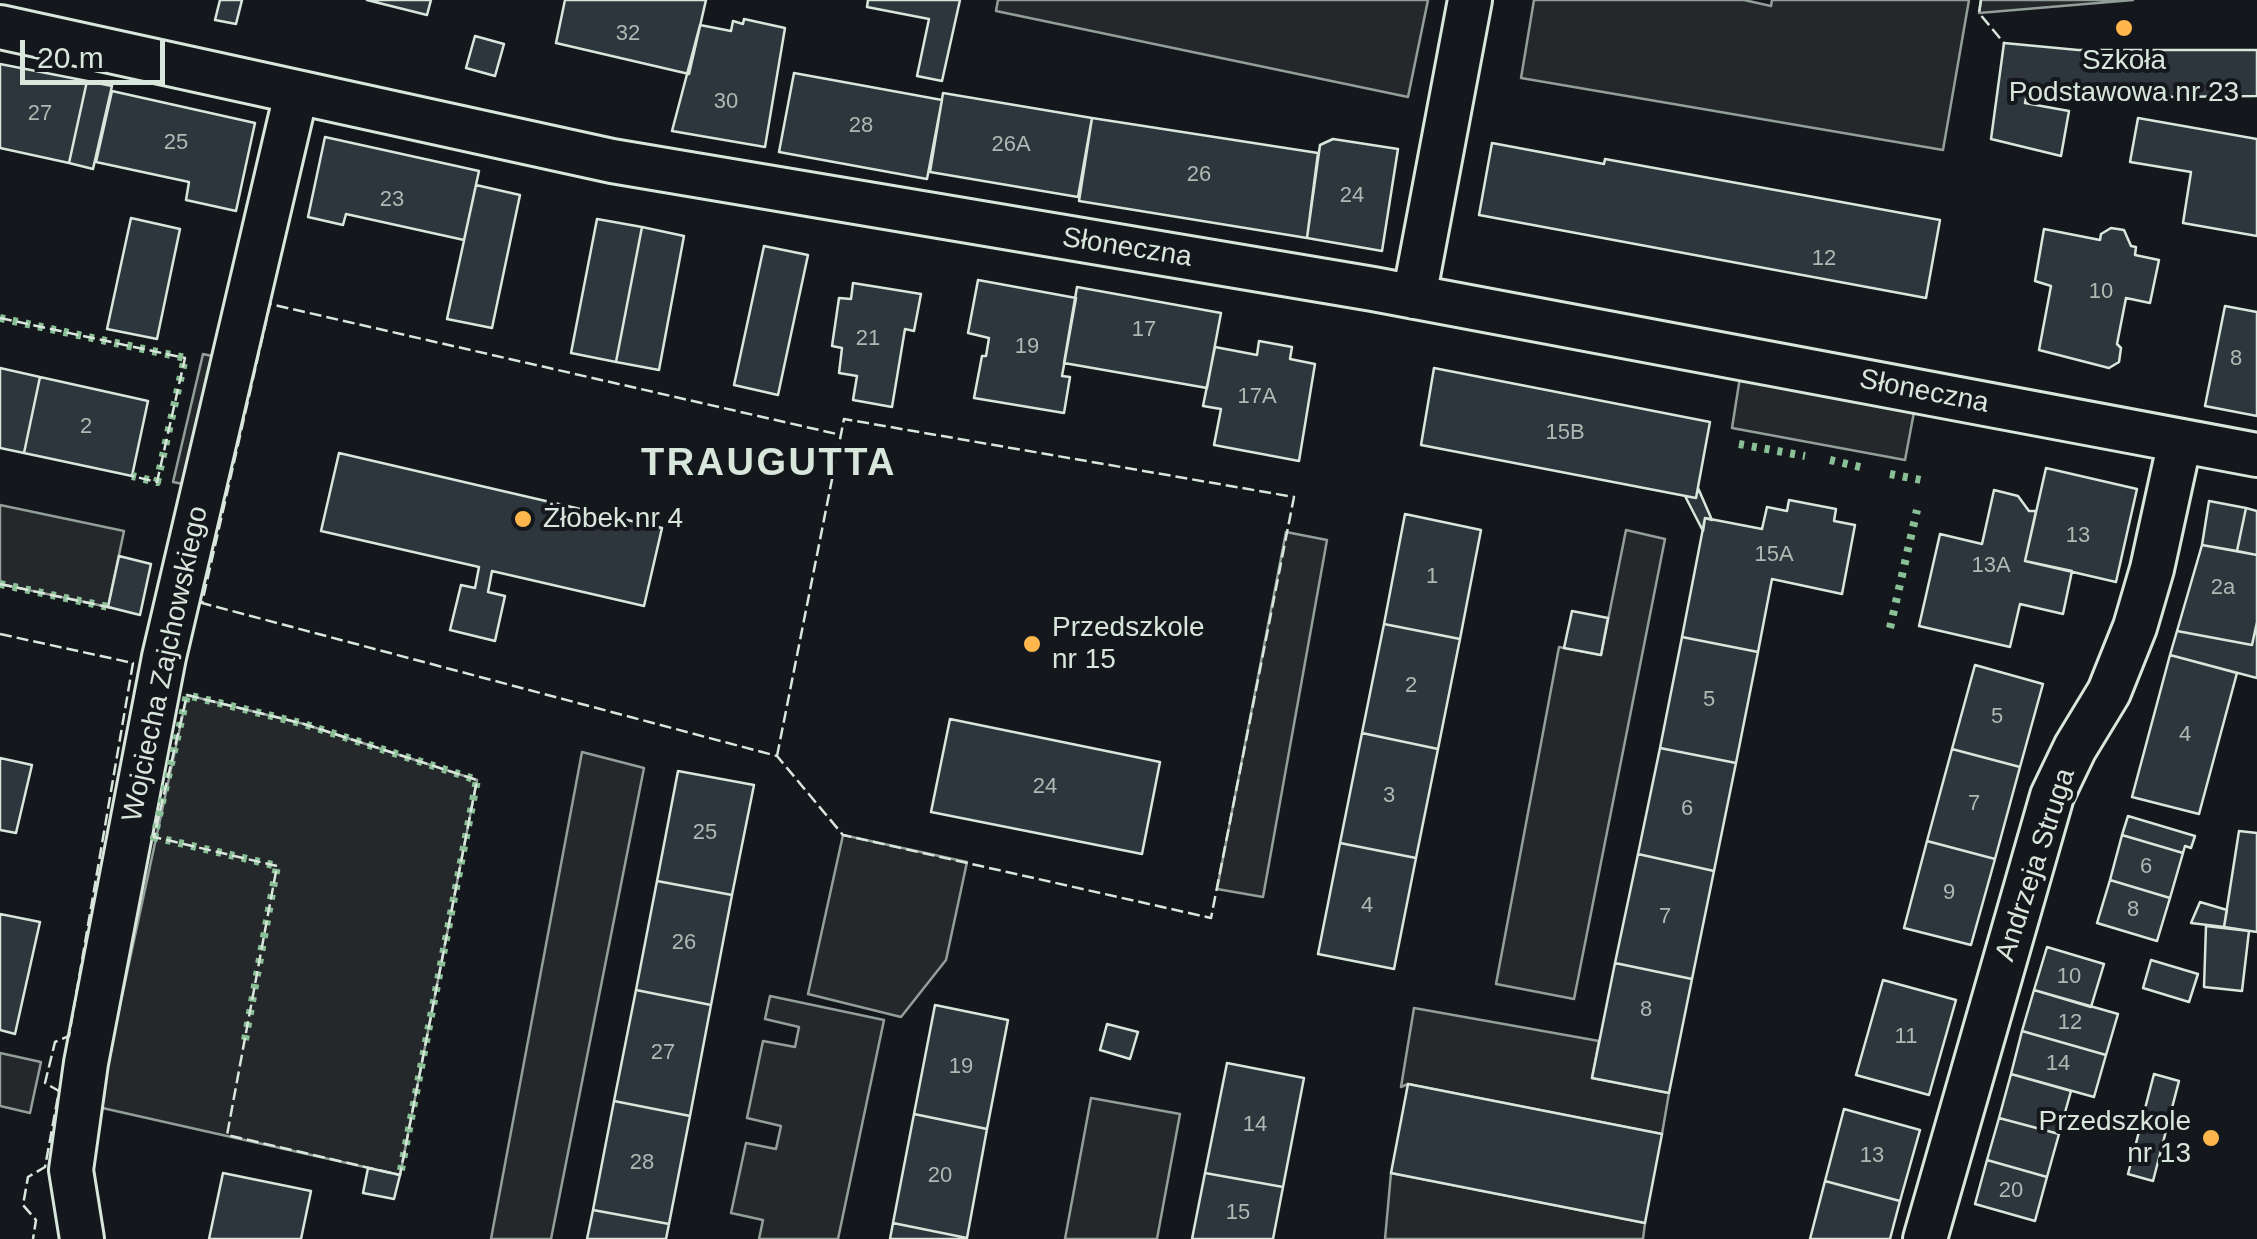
<!DOCTYPE html>
<html>
<head>
<meta charset="utf-8">
<style>
  body { margin:0 }
  #map { position:relative; width:2257px; height:1239px; overflow:hidden; background:#14181c; font-family:Arial,sans-serif }
  canvas { display:block }
  .scale { position:absolute; left:20px; top:40px; width:145px; height:45px; box-sizing:border-box; border:5px solid #d8e6dc; border-top:0; padding-left:12px; font-size:30px; line-height:35px; white-space:nowrap; color:#d8e6dc; -webkit-text-stroke:8px #14181c; paint-order:stroke }
</style>
</head>
<body>
<div id="map">
<canvas width="2257" height="1239"></canvas>
<div class="scale">20 m</div>
</div>
<script>
const g = document.querySelector('canvas').getContext('2d');
g.lineJoin = 'round';
function fill(path, color) { g.fillStyle = color; g.fill(path, 'evenodd'); }
function stroke(path, color, width, dash) { g.strokeStyle = color; g.lineWidth = width; g.lineCap = dash ? 'butt' : 'round'; g.setLineDash(dash || []); g.stroke(path); }
function drawText(font, color, halo, rows, align = 'center') {
  g.font = font + ' Arial,sans-serif'; g.lineWidth = 8; g.setLineDash([]); g.textBaseline = 'middle'; g.strokeStyle = halo; g.fillStyle = color; for (const [text, x, y, turn = 0] of rows) {
    g.save(); g.translate(x, y); g.rotate((+turn || 0) * Math.PI / 180); g.textAlign = isNaN(turn) ? turn : align; if (halo) g.strokeText(text, 0, 0); g.fillText(text, 0, 0); g.restore();
  }
}
const parking = new Path2D(`
  M998,0H1428L1408,97L996,11Z
  M1534,0H1744L1771,6L1772,0H1969L1943,150L1521,78Z
  M1981,0H2133L1979,13Z
  M203,354L233,361L203,488L173,482Z
  M1743,358L1918,391L1905,460L1732,428Z
  M0,505L124,531L108,607L0,584Z
  M1626,530L1665,539L1574,999L1496,984L1559,647L1601,655Z
  M1286,532L1327,540L1263,897L1217,889Z
  M187,695L304,724L477,780L400,1175L98,1107Z
  M582,752L644,768L551,1239H491Z
  M843,835L967,862L946,960L901,1017L808,994Z
  M770,996L884,1020L838,1239H759L763,1220L731,1213L746,1143L776,1149L781,1126L747,1118L763,1041L795,1047L799,1027L765,1019Z
  M1414,1008L1599,1041L1592,1078L1669,1093L1662,1134L1408,1084L1401,1087Z
  M0,1053L41,1062L30,1113L0,1106Z
  M1091,1098L1180,1114L1157,1239H1065Z
  M1391,1173L1645,1223L1643,1239H1385Z`);
fill(parking, '#24282b');
stroke(parking, '#939e99', 2.5);
const building = new Path2D(`
  M220,0H242L236,24L215,20Z
  M367,0H431L427,15Z
  M565,0H706L689,74L556,43Z
  M868,0H960L942,81L917,76L929,19L867,7Z
  M744,19L785,28L765,147L672,131L700,25L731,31L733,21L743,24Z
  M475,36L504,44L495,76L466,68Z
  M2004,43L2078,50H2257V96L2069,98L2027,93L2025,103L2069,111L2061,156L1991,139Z
  M0,64L87,81L69,163L0,148Z
  M794,73L942,100L927,179L779,152Z
  M87,81L112,86L93,169L69,163Z
  M112,91L255,123L236,211L186,200L189,182L96,162Z
  M943,93L1092,118L1078,197L930,172Z
  M1092,118L1318,153L1307,238L1079,201Z
  M2138,118L2257,139V236L2183,223L2191,172L2130,162Z
  M325,137L479,171L464,240L346,214L343,225L308,217Z
  M1333,139L1398,149L1382,251L1307,238L1320,145Z
  M1492,143L1604,164L1605,159L1940,220L1926,298L1479,215Z
  M476,185L520,195L492,328L447,319Z
  M131,218L180,229L157,339L107,329Z
  M597,219L642,227L616,362L571,353Z
  M642,227L684,236L659,370L616,362Z
  M2111,228L2124,230L2131,246L2136,247L2135,255L2159,260L2150,303L2126,298L2117,344L2121,348L2119,362L2109,368L2039,350L2051,286L2035,281L2044,229L2100,240L2101,234Z
  M764,246L808,255L778,395L734,385Z
  M978,280L1076,298L1062,376L1070,377L1064,413L974,398L982,356H986L989,338L968,333Z
  M853,283L921,294L914,331L905,329L892,407L853,400L857,376L839,373L842,348L832,346L839,298L851,299Z
  M1077,287L1221,313L1207,388L1064,363Z
  M2225,306L2257,312V416L2205,406Z
  M1259,341L1292,347L1290,359L1315,364L1299,461L1214,445L1221,409L1203,406L1215,347L1257,355Z
  M0,368L40,377L24,453L0,448Z
  M1434,368L1710,422L1696,498L1421,445Z
  M40,377L148,401L132,476L24,453Z
  M339,453L662,528L644,606L492,571L488,592L505,596L495,641L450,630L461,585L475,588L479,567L321,531Z
  M2046,468L2137,489L2116,582L2025,561Z
  M1698,488L1712,520L1705,518L1703,531L1685,496L1696,498Z
  M1994,490L2018,496L2029,511H2036L2025,561L2072,571L2063,614L2020,604L2010,647L1919,626L1940,534L1982,544Z
  M1789,500L1836,509L1834,521L1855,525L1842,594L1772,579L1758,652L1682,637L1705,518L1762,529L1767,507L1787,511Z
  M2209,501L2246,508L2237,551L2202,545Z
  M2246,508L2257,511V555L2237,551Z
  M1405,514L1481,530L1460,639L1384,624Z
  M2202,545L2257,555V622L2252,645L2177,631Z
  M119,556L151,564L140,615L108,607Z
  M1572,611L1608,618L1601,655L1564,648Z
  M2257,622V678L2170,655L2177,631L2252,645Z
  M1384,624L1460,639L1438,749L1362,733Z
  M1682,637L1758,652L1736,763L1660,748Z
  M2170,655L2237,673L2199,814L2132,797Z
  M1975,665L2043,684L2020,767L1952,749Z
  M950,719L1160,762L1142,854L931,812Z
  M1362,733L1438,749L1416,858L1340,843Z
  M1660,748L1736,763L1714,871L1638,854Z
  M1952,749L2020,767L1995,859L1927,841Z
  M0,758L32,765L16,833L0,830Z
  M678,771L754,785L732,895L657,881Z
  M2128,816L2195,836L2191,848L2185,846L2183,853L2122,835Z
  M2239,831L2257,833V932L2224,927Z
  M2122,835L2183,853L2170,898L2110,880Z
  M1927,841L1995,859L1971,945L1904,928Z
  M1340,843L1416,858L1394,969L1318,954Z
  M1638,854L1714,871L1692,979L1615,963Z
  M2110,880L2170,898L2157,941L2097,923Z
  M657,881L732,895L711,1005L636,990Z
  M2200,902L2227,910L2224,927L2191,923Z
  M0,914L40,922L15,1034L0,1030Z
  M2206,926L2249,931L2242,991L2204,987Z
  M2047,947L2104,964L2091,1007L2034,990Z
  M2151,960L2198,974L2189,1002L2143,988Z
  M1615,963L1692,979L1669,1093L1592,1078Z
  M1883,980L1956,1000L1929,1095L1856,1075Z
  M636,990L711,1005L690,1116L614,1101Z
  M2034,990L2118,1014L2106,1055L2022,1031Z
  M935,1005L1008,1020L987,1129L914,1114Z
  M1107,1024L1138,1032L1130,1059L1100,1050Z
  M2022,1031L2106,1055L2094,1097L2011,1074Z
  M1227,1063L1304,1078L1283,1187L1205,1173Z
  M2011,1074L2071,1091L2059,1134L1999,1118Z
  M2154,1074L2179,1081L2153,1181L2128,1174Z
  M1408,1084L1662,1134L1645,1223L1391,1173Z
  M614,1101L690,1116L669,1224L593,1210Z
  M1844,1109L1920,1130L1900,1201L1825,1181Z
  M914,1114L987,1129L967,1238L893,1223Z
  M1999,1118L2059,1134L2047,1177L1987,1160Z
  M1987,1160L2047,1177L2035,1221L1975,1204Z
  M368,1168L400,1175L394,1199L363,1193Z
  M223,1173L311,1191L301,1239H209Z
  M1205,1173L1283,1187L1273,1239H1192Z
  M1825,1181L1900,1201L1890,1239H1810Z
  M593,1210L669,1224L666,1239H587Z
  M893,1223L967,1238L966,1239H890Z`);
fill(building, '#2c363c');
stroke(building, '#d8e6dc', 2.5);
const street = new Path2D(`
  M0,27L612,161L1373,289L2257,455
  M1414,297L1470,0
  M82,1239L71,1170L86,1063L164,657L296,94
  M1925,1239L2052,796L2075,748L2109,692L2135,627L2152,569L2180,441`);
stroke(street, '#d8e6dc', 48);
stroke(street, '#14181c', 42);
stroke(new Path2D(`
  M0,318L185,358L157,482L132,476
  M1739,444L1805,456
  M1830,460L1864,468
  M1890,474L1921,480
  M0,584L108,607
  M1890,628L1917,510
  M245,1040L277,866L154,837L187,695L304,724L477,780L400,1175`), '#8ac095', 8, [5, 8]);
stroke(new Path2D(`
  M1981,0L1979,13L2004,43
  M0,318L185,358L157,482L132,476
  M0,584L112,608
  M0,634L133,663L69,1036L55,1042L45,1083L59,1091L45,1167L28,1177L23,1205L36,1220L33,1239
  M187,695L304,724L477,780L400,1175L227,1135L277,866L154,837Z
  M777,756L844,419L1294,497L1211,918L843,835L777,756L202,603L270,304L841,435`), '#d8e6dc', 2.5, [12, 5]);
for (const [x, y, r, color] of [
  [2124,28,10,"#ffb74d"],
  [523,519,10,"#ffb74d"],
  [1032,644,10,"#ffb74d"],
  [2211,1138,10,"#ffb74d"]
]) { const dot = new Path2D(); dot.arc(x, y, r, 0, 2 * Math.PI); g.fillStyle = color; g.fill(dot); stroke(dot, '#14181c', 4); }
drawText('22px', '#adbab4', null, [
  ["32",628,34],
  ["30",726,102],
  ["27",40,114],
  ["28",861,126],
  ["25",176,143],
  ["26A",1011,145],
  ["26",1199,175],
  ["24",1352,196],
  ["23",392,200],
  ["12",1824,259],
  ["10",2101,292],
  ["17",1144,330],
  ["21",868,339],
  ["19",1027,347],
  ["8",2236,359],
  ["17A",1257,397],
  ["2",86,427],
  ["15B",1565,433],
  ["13",2078,536],
  ["15A",1774,555],
  ["13A",1991,566],
  ["1",1432,577],
  ["2a",2223,588],
  ["2",1411,686],
  ["5",1709,700],
  ["5",1997,717],
  ["4",2185,735],
  ["24",1045,787],
  ["3",1389,796],
  ["7",1974,804],
  ["6",1687,809],
  ["25",705,833],
  ["6",2146,867],
  ["9",1949,893],
  ["4",1367,906],
  ["8",2133,910],
  ["7",1665,917],
  ["26",684,943],
  ["10",2069,977],
  ["8",1646,1010],
  ["12",2070,1023],
  ["11",1906,1037],
  ["27",663,1053],
  ["14",2058,1064],
  ["19",961,1067],
  ["14",1255,1125],
  ["13",1872,1156],
  ["28",642,1163],
  ["20",940,1176],
  ["20",2011,1191],
  ["15",1238,1213]
]);
drawText('28px', '#d8e6dc', '#14181c', [
  ["Szkoła",2124,61,"center"],
  ["Podstawowa nr 23",2124,93,"center"],
  ["Żłobek nr 4",543,519],
  ["Przedszkole",1052,628],
  ["nr 15",1052,660],
  ["Przedszkole",2191,1122,"right"],
  ["nr 13",2191,1154,"right"]
], 'left');
drawText('28px', '#d8e6dc', '#14181c', [
  ["Słoneczna",1127,248,9],
  ["Słoneczna",1924,392,11],
  ["Wojciecha Zajchowskiego",166,664,-78],
  ["Andrzeja Struga",2036,865,-72]
]);
g.letterSpacing = '2.5px';
drawText('bold 38px', '#d8e6dc', '#14181c', [
  ["TRAUGUTTA",769,465]
]);
g.letterSpacing = '0px';
</script>
</body>
</html>
